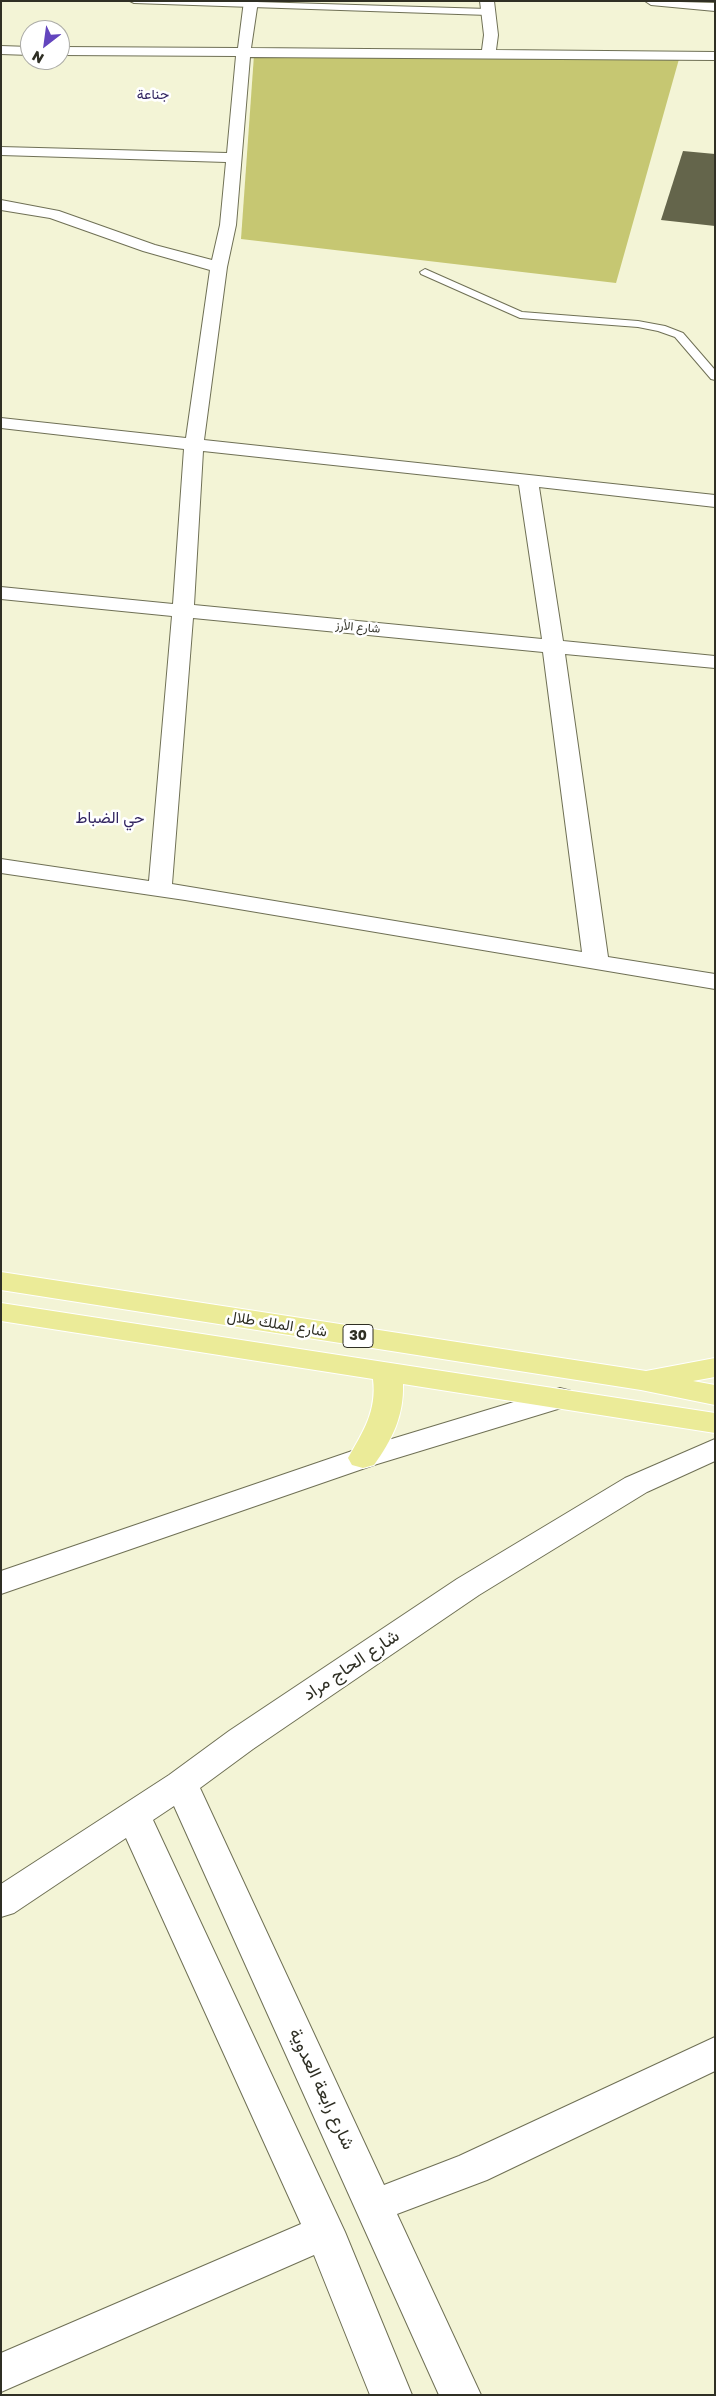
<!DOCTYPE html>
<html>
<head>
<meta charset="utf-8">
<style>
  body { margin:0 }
  #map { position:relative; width:716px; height:2396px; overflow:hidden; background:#f3f4d6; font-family:"Golos Text",sans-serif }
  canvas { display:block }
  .frame { position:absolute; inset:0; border:2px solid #2f2f24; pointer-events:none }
  .north { position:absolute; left:20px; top:20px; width:50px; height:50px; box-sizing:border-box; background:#fff; border:1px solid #acaca7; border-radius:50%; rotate:210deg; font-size:14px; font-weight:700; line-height:20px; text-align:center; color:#2f2f24 }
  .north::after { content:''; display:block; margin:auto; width:18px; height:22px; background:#6345be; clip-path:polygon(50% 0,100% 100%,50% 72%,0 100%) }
</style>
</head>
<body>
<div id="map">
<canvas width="716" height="2396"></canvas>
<div class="frame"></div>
<div class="north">N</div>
</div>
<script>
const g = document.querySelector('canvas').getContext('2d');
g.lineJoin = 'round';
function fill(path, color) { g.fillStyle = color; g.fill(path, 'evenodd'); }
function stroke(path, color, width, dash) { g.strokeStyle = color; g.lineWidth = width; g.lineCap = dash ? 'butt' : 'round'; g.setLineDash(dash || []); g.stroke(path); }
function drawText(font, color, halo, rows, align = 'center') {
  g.font = font + ' "Golos Text",Vazirmatn,sans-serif'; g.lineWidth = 5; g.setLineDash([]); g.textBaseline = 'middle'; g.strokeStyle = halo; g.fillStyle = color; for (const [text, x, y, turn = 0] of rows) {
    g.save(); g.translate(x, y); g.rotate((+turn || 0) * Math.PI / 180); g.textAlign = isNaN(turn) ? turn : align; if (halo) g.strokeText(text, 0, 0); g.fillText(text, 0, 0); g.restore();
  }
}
fill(new Path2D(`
  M254,55L679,59L616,283L241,239Z`), '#c6c772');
fill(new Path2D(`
  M683,151L715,154V226L661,220Z`), '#64654b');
const service = new Path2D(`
  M130,1H223L488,9L492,12L488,15L134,3Z
  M425,269L522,312L638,321L665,326L683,333L715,370V380L711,379L675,337L658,331L638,327L520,318L421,274L420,272Z`);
const minor = new Path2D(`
  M244,1H258L251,48L482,50L484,35L480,1H494L498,35L496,50L715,52V60L250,57L236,225L227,267L204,440L715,495V507L539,487L563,641L715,656V668L565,654L608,957L715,974V989L185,900L1,873V859L149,881L172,616L1,599V587L173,604L184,449L1,428V418L186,438L210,270L143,251L50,218L1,210V200L59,211L155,245L212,260L220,225L226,162L1,155V147L227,153L236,56L60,55V47L238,48ZM203,451L519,485L542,639L194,605ZM193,618L543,652L582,952L172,884Z
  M645,1L715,3V11L651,5Z
  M1,46L30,47V55L1,54Z
  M560,1388L571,1391L575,1398L571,1405L374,1465L1,1594V1571L352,1451Z
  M715,1439V1461L647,1492L479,1595L253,1749L200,1788L384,2185L459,2156L715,2037V2071L487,2180L397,2214L481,2395H439L174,1806L153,1820L345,2232L412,2395H370L314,2255L1,2392V2353L301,2224L126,1838L14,1913L1,1917V1884L169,1775L229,1731L457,1579L625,1478Z`);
const primary = new Path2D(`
  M1,1272L646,1371L715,1358V1377L693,1381L715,1385V1405L641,1390L1,1290Z
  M1,1303L715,1413V1433L403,1384C404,1416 392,1440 374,1465L363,1468L352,1465L348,1458C363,1432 377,1411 373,1379L1,1321Z`);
stroke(service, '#6f7055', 2);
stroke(minor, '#6f7055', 2);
stroke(primary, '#fff', 2);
fill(service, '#fff');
fill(minor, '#fff');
fill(primary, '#ebeb98');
drawText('12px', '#2f2f24', '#fff', [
  ["شارع الأرز",358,627,5]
]);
drawText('14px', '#322560', '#fff', [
  ["جناعة",153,95]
]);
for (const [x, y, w] of [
  [358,1336,30]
]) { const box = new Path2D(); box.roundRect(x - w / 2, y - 11.5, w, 23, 4); g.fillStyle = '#fff'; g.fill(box); stroke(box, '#2f2f24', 1); }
drawText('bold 14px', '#2f2f24', null, [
  ["30",358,1336]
]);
drawText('15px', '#2f2f24', '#fff', [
  ["شارع الملك طلال",277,1324,9]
]);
drawText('16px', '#322560', '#fff', [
  ["حي الضباط",110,818]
]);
drawText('18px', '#2f2f24', '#fff', [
  ["شارع الحاج مراد",351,1665,-34],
  ["شارع رابعة العدوية",322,2089,65]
]);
</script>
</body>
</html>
